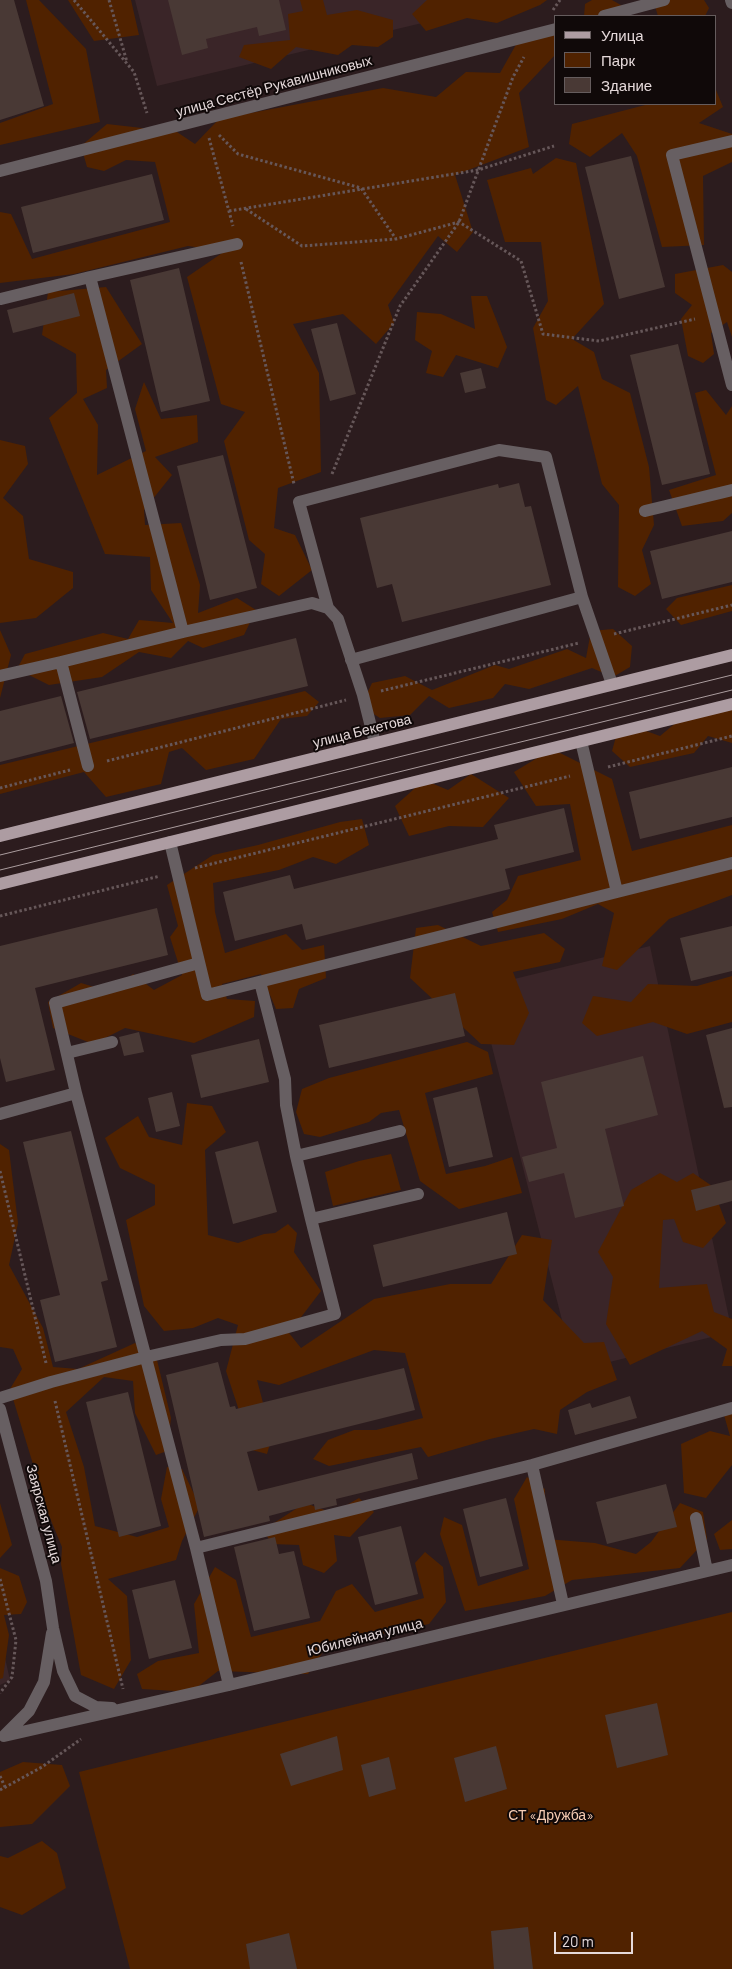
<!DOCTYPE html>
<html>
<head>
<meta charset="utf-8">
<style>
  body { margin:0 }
  #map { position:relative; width:732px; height:1969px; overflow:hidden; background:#2c1c1e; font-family:Barlow,sans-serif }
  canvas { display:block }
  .legend { position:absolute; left:554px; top:15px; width:162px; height:90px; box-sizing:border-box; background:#100909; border:1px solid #655c5d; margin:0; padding:6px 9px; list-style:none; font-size:15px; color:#e5d9da }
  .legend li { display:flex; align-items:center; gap:10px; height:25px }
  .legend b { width:25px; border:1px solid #655c5d }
  .scale { position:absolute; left:554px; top:1932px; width:79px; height:22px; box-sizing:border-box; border:2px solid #e5d9da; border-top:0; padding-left:6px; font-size:15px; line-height:18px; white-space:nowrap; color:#e5d9da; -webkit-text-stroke:4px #100909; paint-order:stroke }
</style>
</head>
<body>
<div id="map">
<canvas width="732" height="1969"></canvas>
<ul class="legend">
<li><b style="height:6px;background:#ad9ca2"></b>Улица</li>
<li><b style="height:14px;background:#502200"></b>Парк</li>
<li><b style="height:14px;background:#493935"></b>Здание</li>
</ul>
<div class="scale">20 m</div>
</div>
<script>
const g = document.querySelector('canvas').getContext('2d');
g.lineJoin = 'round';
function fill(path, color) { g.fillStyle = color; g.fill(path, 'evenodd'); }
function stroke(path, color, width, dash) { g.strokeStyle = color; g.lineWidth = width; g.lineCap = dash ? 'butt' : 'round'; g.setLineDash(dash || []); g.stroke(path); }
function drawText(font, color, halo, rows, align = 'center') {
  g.font = font + ' Barlow,sans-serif'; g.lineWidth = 4; g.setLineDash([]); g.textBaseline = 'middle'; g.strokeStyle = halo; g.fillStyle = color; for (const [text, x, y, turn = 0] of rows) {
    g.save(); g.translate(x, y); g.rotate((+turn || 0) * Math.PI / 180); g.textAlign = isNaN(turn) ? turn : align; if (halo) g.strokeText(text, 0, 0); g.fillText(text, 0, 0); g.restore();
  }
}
fill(new Path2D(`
  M135,0H519L157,86Z
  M650,946L732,1332L581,1369L574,1367L477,988Z
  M0,1636L10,1680L0,1685Z`), '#3a2528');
fill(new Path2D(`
  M26,0H39L86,49L100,122L0,145V123L53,104Z
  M68,0H131L139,35L94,41Z
  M300,0H323L327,15L357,10L393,20V37L378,47L352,45L338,55L296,47L271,69L239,57L244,45L290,40L288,14L303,11Z
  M427,0H547L540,5L497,23L467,18L426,31L412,14Z
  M592,0H612L626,8L624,16H584L585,4Z
  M653,0H704L709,8L705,16H658Z
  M556,32V54L519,93L529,147L455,175L473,232L457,252L438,236L388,305L394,323L376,344L343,314L293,324L319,373L321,472L278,488L274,528L295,535L312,570L279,596L261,584L265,554L249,540L224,441L245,412L221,404L187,277L225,251L188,246L74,274L0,283V212L11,214L32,259L170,222L155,162L126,160L104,171L87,167L81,146L107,124L177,132L195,144L219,119L383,88L436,97L466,72L500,73L522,34Z
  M716,90L723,107L699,123L732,134V162L703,176L704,245L662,247L637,156L622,133L590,157L569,144L572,124L649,104H716Z
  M556,158L576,163L604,304L572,339L594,352L602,379L630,393L649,467L654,525L642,550L651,584L635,596L618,587L619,505L602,484L578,386L556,405L546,400L533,328L548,301L541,242H505L487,180L531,168L533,174Z
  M723,265L732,272V337L727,322L711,333L714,354L703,363L688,356L681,319L692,305L675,293V274Z
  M106,287L142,344L106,370L107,388L83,399L98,425L97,475L146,451L135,409L144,382L161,419L197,415L198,442L155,457L172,475L144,510L145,525L181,523L200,585L198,613L237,598L256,610L244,635L203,648L188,641L171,658L139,652L102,677L49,685L17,669L25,654L103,633L128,639L139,620L173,623L151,590L150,557L105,554L49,418L77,393L76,354L42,335L48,292Z
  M471,296H487L507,347L498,368L456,355L443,377L426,373L432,351L415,340L417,312L441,314L475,329Z
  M706,390L726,415L732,406V513L723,521L682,526L669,490L716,475L695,393Z
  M0,440L25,446L28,464L3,498L23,516L29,559L73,572V588L36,618L0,623Z
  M732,585V611L681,625L666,609L677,598Z
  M613,629L632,646L630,667L613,677L592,668L529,689L505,684L493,698L449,708L429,696L410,715L380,718L361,706L372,683L405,676L432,690L495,665L509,669L567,649L586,658L591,631Z
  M0,630L11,655L0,698Z
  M305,691L319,702L307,716L281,719L254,759L206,770L182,748L169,752L161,784L106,797L84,772L0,794V765Z
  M732,708V743L708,736L694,753L630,767L612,751L617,733L638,728L660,736L678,721Z
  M552,749L612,779L632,851L732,825V895L669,919L617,970L602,966L614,913L598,904L562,919L498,932L492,912L507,900L518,876L581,860L570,804L536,806L514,772Z
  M471,774L509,798L483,827L449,826L409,836L395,806L424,780L448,790Z
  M362,819L369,845L336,864L313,857L279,870L213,883L215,912L225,953L286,934L302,950L324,945L326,978L299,989L293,1008L276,1009L261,974L222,984L227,999L255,1001L254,1017L194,1043L125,1028L93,1044L53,1028L48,1002L81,983L111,992L133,974L154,990L182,975L170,937L178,926L167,885L213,855L258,845L340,822Z
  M438,925L481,946L544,933L565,949L560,962L513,972L529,1013L514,1045L481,1044L410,978L416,928Z
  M732,976V1022L687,1034L653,1022L597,1036L582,1023L593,996L631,1002L648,984L697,986Z
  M467,1042L488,1052L493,1074L425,1093L446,1174L485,1166L512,1157L522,1193L459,1209L420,1181L399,1110L381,1113L369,1122L320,1137L304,1134L296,1112L302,1089L329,1078Z
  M187,1103L212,1106L226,1132L205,1150L208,1235L238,1243L264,1234L275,1233L288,1224L297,1233L294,1252L321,1291L289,1333L301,1348L374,1299L450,1284H491L522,1235L552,1240L543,1300L584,1343L604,1342L617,1380L587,1392L560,1410L557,1434L534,1429L490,1439L428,1457L421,1447L329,1466L313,1459L328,1440L354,1430H376L423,1418L405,1353L374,1350L279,1385L257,1380L272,1437L267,1454L252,1450L226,1371L238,1325L218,1318L193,1328L164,1331L144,1306L126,1220L155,1205V1185L120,1168L105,1138L138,1116L149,1137L182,1145Z
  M0,1144L9,1150L18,1223L9,1265L43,1328L53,1367L78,1369L135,1343L157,1360L171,1418L167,1451L156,1455L135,1413L133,1381L104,1377L66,1412L84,1467L95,1526L137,1537L169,1527L161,1499L167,1467L182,1469L200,1506L182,1541L176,1560L108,1579L127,1596L131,1660L114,1689L81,1675L61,1564L62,1547L48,1513L10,1389L22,1369L13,1349L0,1347Z
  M391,1154L401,1190L333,1206L325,1172L359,1161Z
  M660,1173L677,1182L693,1173L712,1186L726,1223L703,1248L683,1242L674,1219L663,1220L659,1288L707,1284L714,1312L732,1319V1366H722L727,1349L702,1331L630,1365L606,1324L613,1277L598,1252L631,1190Z
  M732,1403V1465L706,1498L684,1493L681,1444L710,1431L730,1436L722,1408Z
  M527,1477L545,1489L546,1539L595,1543L636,1554L651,1542L680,1503L703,1512L707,1539L680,1568L572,1580L545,1596L465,1611L440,1534L444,1517L462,1525L478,1586L529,1569L514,1499Z
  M359,1498L374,1512L350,1537L334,1535L337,1561L324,1573L303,1565L299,1545L272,1544L263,1530L305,1503L333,1513Z
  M0,1503L12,1545L0,1558Z
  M732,1520V1549L720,1550L714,1534Z
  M425,1552L443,1567L446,1602L429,1624L327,1646L308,1674L218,1671L191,1692L142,1689L137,1674L158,1661L199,1653L194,1604L215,1567L236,1580L251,1637L320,1621L336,1591L352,1584L375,1612L424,1598L415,1563Z
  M0,1568L19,1576L27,1602L21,1614L4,1615L9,1635L3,1678L0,1679Z
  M732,1612V1969H130L79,1772Z
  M23,1762L62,1765L70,1786L32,1824L0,1827V1772Z
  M42,1841L57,1853L66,1888L22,1915L0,1907V1856L8,1858Z`), '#502200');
fill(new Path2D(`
  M0,0H14L44,106L0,120Z
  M168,0H279L286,30L259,36L257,27L206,39L208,48L182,55Z
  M631,156L665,287L619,299L585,167Z
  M152,174L164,220L33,253L21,207Z
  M179,268L210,401L161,412L130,280Z
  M74,293L80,316L13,333L7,310Z
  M337,323L356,394L330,401L311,329Z
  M678,344L710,474L662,485L630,355Z
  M481,368L486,388L465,393L460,373Z
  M223,455L257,588L210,600L177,466Z
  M519,483L525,507L531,506L551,585L402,622L392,584L377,588L360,518L498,484L499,488Z
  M732,531V582L662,599L650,551Z
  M296,638L308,686L90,739L77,692Z
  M61,696L74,743L0,762V711Z
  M732,767V817L640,839L629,792Z
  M564,808L574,852L505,869L510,889L306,940L302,924L235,941L223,892L290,875L294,889L498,839L494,825Z
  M157,908L168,955L35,988L55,1070L6,1082L0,1058V946Z
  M732,926V971L691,981L680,938Z
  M455,993L465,1036L329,1068L319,1025Z
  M732,1028V1107L724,1108L706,1035Z
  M139,1032L144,1052L124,1056L119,1037Z
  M259,1039L269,1082L201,1098L191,1055Z
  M643,1056L658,1115L605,1129L624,1206L575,1218L564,1173L529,1182L522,1157L557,1148L541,1082Z
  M477,1087L493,1157L449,1167L433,1098Z
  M172,1092L180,1126L156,1132L148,1098Z
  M71,1131L108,1280L101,1282L117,1347L55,1362L40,1300L60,1295L23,1142Z
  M258,1141L277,1212L233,1224L215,1152Z
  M732,1180V1201L696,1211L691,1190Z
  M507,1212L517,1254L383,1287L373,1245Z
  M218,1362L230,1407L235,1406L236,1409L404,1368L415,1410L247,1452L258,1491L412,1453L418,1479L336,1499L337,1505L315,1510L314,1504L269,1516L270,1521L204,1537L166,1375Z
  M128,1392L161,1526L119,1537L86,1402Z
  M630,1396L637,1418L575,1435L568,1410L590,1403L592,1408Z
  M666,1484L677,1527L607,1544L596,1502Z
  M506,1498L523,1566L480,1577L463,1509Z
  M401,1526L418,1594L375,1605L358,1537Z
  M275,1537L279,1554L294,1551L310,1618L254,1631L234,1547Z
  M175,1580L192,1648L149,1659L132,1590Z
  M657,1703L668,1755L617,1768L605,1715Z
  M337,1736L343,1770L291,1786L280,1754Z
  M496,1746L507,1789L465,1802L454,1758Z
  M389,1757L396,1789L369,1797L361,1765Z
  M528,1927L533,1969H494L491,1931Z
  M289,1933L297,1969H250L246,1944Z`), '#493935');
stroke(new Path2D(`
  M74,0L134,72L147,113
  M109,0L127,62
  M553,10L560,0
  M219,135L238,154L361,188L396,239L459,222L521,261L543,334L599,341L695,319
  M209,138L233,226
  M246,209L302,246L396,239
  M229,211L478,170L554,146
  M241,262L294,484
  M332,474L400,306L459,222L513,77L524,57
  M614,634L732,605
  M381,691L579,643
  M107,761L346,700
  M608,767L732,736
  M0,788L70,770
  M195,868L570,776
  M0,916L160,876
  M0,1171L46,1363
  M55,1401L123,1689
  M0,1579L16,1640L12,1677L0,1693
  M0,1776L5,1787
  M0,1790L42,1767L81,1739`), '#665759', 3, [2.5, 2.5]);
stroke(new Path2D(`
  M731,0L732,3
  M604,16L664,0
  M732,141L672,155L732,385
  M0,171L556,29
  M90,277L237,244
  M1,299L90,277L183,632L61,662
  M645,511L732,490
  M582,597L612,684
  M328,608L299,502L499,450L546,457L582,597L351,660
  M183,632L312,603L328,608L338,619L363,695L375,743
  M0,676L61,662L88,766
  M170,842L207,995L617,892L581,741
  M617,892L732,863
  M260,982L285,1079L286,1105L296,1156L400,1131
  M67,1053L112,1042
  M76,1093L55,1003L199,963
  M0,1114L76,1093L196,1548L229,1685
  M296,1156L311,1219L418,1194
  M0,1398L51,1382L146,1357L221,1340L245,1339L335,1314L311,1219
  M0,1409L46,1581L53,1628L63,1671L75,1696L96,1707L112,1708
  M532,1465L563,1604
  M696,1518L707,1571
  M196,1548L532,1465L732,1408
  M4,1736L229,1685L732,1565
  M4,1736L29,1711L44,1682L52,1633`), '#675f62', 12);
stroke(new Path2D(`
  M0,836L732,655
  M0,884L732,704`), '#ad9ca2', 12);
stroke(new Path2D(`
  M0,855L732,675
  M0,870L732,690`), '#ab9d9f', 1);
drawText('14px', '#e5d9da', '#100909', [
  ["улица Сестёр Рукавишниковых",274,86,-15],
  ["улица Бекетова",362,731,-14],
  ["Заярская улица",44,1514,75],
  ["Юбилейная улица",365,1637,-14]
]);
drawText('14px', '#f6ccb4', '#100909', [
  ["СТ «Дружба»",551,1815]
]);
</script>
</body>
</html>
